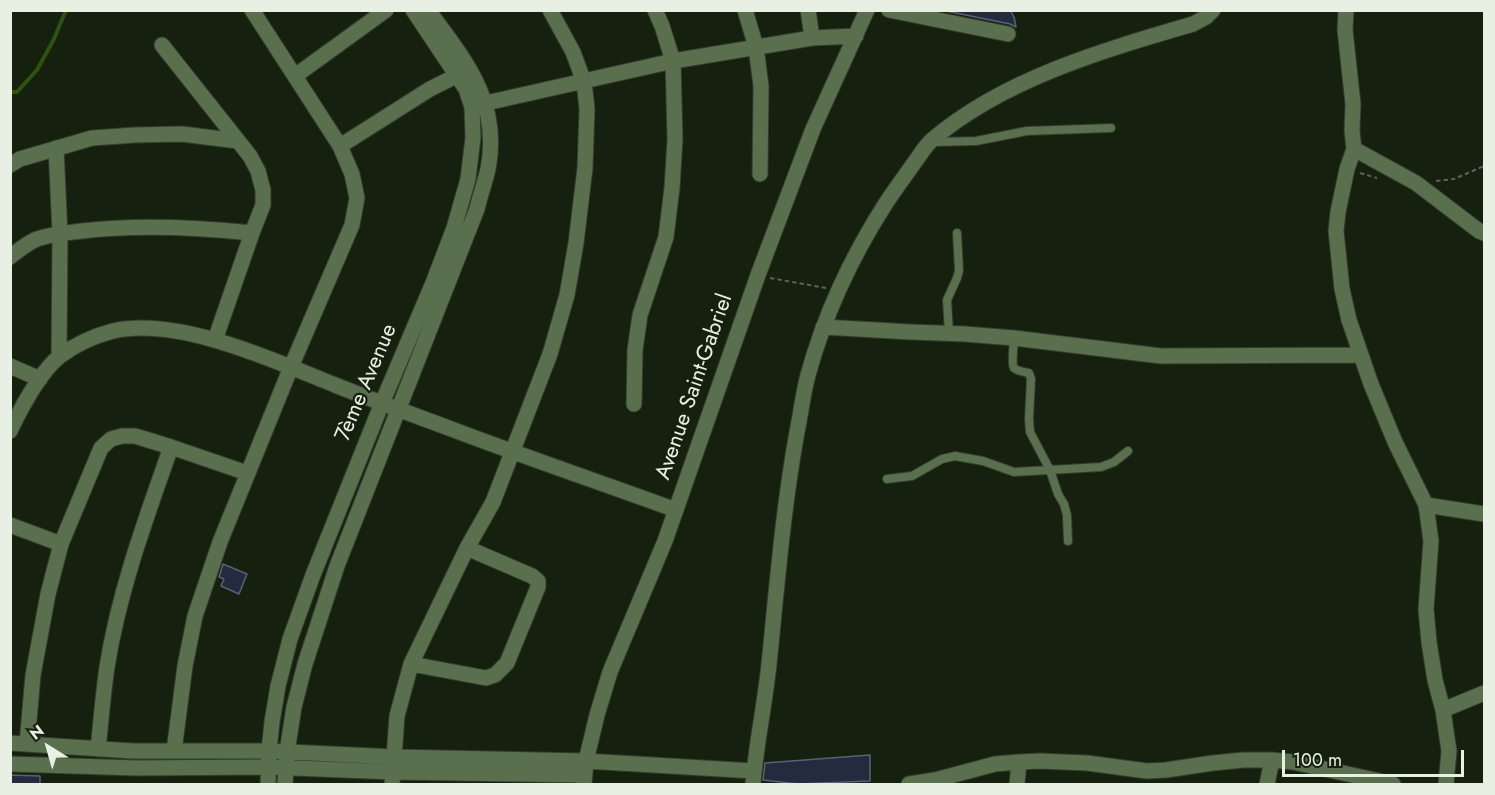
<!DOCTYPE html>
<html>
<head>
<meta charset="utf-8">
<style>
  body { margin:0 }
  #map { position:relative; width:1495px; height:795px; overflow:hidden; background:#15200e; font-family:Jost,sans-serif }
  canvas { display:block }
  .frame { position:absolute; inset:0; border:12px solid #e8f0e4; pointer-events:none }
  .north { position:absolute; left:18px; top:717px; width:60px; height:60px; -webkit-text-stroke:4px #15200e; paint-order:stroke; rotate:323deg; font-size:16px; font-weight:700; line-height:24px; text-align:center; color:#e8f0e4 }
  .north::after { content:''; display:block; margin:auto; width:21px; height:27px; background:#e8f0e4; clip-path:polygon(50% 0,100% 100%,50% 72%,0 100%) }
  .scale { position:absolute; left:1282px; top:750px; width:182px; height:27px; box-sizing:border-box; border:3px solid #e8f0e4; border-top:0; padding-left:8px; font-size:18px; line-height:21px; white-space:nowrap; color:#e8f0e4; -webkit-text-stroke:4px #15200e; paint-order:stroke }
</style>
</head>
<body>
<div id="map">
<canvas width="1495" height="795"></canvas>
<div class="frame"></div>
<div class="north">N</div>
<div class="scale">100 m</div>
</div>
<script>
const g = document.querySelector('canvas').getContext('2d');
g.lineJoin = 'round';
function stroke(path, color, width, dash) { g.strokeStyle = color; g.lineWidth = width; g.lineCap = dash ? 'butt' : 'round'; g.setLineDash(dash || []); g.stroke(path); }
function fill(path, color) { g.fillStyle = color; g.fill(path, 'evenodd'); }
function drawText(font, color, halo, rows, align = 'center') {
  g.font = font + ' Jost,sans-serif'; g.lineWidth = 4.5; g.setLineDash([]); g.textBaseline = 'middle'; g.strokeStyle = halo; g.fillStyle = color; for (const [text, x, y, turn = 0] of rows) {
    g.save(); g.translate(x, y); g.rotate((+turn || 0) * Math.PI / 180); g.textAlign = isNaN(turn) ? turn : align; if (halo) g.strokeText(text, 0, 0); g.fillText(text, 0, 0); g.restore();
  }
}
stroke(new Path2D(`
  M10,92H17L37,70L54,39L66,10`), '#2e5212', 4);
const building = new Path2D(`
  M941,10H1010L1014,17L1016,27L1010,24Z
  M223,564L247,574L239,594L221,586L224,579L219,577Z
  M870,755V781L798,784L763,780L765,763Z
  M10,775L40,776V784H10Z`);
fill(building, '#242b3e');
stroke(building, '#586176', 1.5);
const service = new Path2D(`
  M934,142L976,141L1027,131L1111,128
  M949,333L947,300L957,278L959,271L957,233
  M1014,338C1014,344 1011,364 1014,368C1017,371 1025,372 1029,373L1031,379L1029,419L1030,432L1050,470L1058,494L1064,504L1067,515L1068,541
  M887,479L912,476L942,459L955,456L983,461L1014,472L1101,467L1114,462L1128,451`);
const minor = new Path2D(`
  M745,10L756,47L761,86L760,174
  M808,10L812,38
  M889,10L1008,34
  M1346,10L1345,30L1353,104L1352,131L1354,149L1347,169L1338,212L1336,231L1342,289L1349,320L1371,384L1395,442L1426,505L1431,541L1426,609L1429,642L1435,680L1443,710L1449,751L1446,784
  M162,45L250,156L258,171L263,190V205L252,233L215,340
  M295,76L386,10
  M472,107L486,103L673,61L812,38L856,36
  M340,146L430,89L466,71
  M56,148L60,234L59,357
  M1354,149L1416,183L1479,231L1484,233
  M10,165L20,159L92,138L135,135L182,134L238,141
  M10,257C19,250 27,243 37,239C51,234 67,233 82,231C139,224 195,227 252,233
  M823,327L911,332L965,334L1014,338L1161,356L1360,355
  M10,366L40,379
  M634,404L635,350L640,315L666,237L672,188L675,139L673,61L662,26L655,10
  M10,431C21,408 40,372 60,356C76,344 94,336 113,331C178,316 275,361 335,385C375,401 414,415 454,430C528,458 602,483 676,510
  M1426,505L1484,514
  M10,525L61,544
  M411,664L486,678L495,675L507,663L538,587V581L532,576L467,548
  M1443,710L1484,693
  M10,743L133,751H269L394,757L586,761L754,771
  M27,744L33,675L48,594L61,544L101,448L111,439L122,436H135L171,447L247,473
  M98,749C101,722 103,694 107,667C119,591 146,518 171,447
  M174,751L185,666L195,616L220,542L291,367L352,225L357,198L352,174L340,146L252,10
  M10,764L136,768L269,767L393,772L585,775
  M392,784L397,716L411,664L467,548L493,502L550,354L567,295L576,243L585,168L587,109L584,82L573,52L550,10
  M584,784L586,761L597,715L610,672L665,541L758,275L813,129L867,10
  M753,784C756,744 765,704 769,664C777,586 783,509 797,432C801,413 803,393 808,375C825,313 852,256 886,203C896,188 907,173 917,159C922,152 926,145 932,140C1003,79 1104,50 1193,24L1206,17L1213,10
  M909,784L935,780L995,764L1019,762L1040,761L1087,763L1147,771L1166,770L1213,763L1243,760H1272L1293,762L1393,784
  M1017,784L1019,762
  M1267,784L1272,760`);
const tertiary = new Path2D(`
  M268,784L269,751L272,722L278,686L290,639L313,575L382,403L433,283L454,228L468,179L473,138L472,107L466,89L457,76L413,10
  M285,784L287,752L294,707L305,664L337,566L477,209C480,196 485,182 488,169C501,102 465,60 428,10`);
stroke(service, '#333d2c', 10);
stroke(minor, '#333d2c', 17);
stroke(tertiary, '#333d2c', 17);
stroke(new Path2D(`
  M1360,173L1377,178
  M1436,181L1454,179L1484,166
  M770,278L826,288`), '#5a6454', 2, [4.5, 3]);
stroke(service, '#596f4e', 8);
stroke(minor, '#596f4e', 15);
stroke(tertiary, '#596f4e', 15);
drawText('22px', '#e8f0e4', '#15200e', [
  ["7ème Avenue",367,383,-67],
  ["Avenue Saint-Gabriel",695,387,-71]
]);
</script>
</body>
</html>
